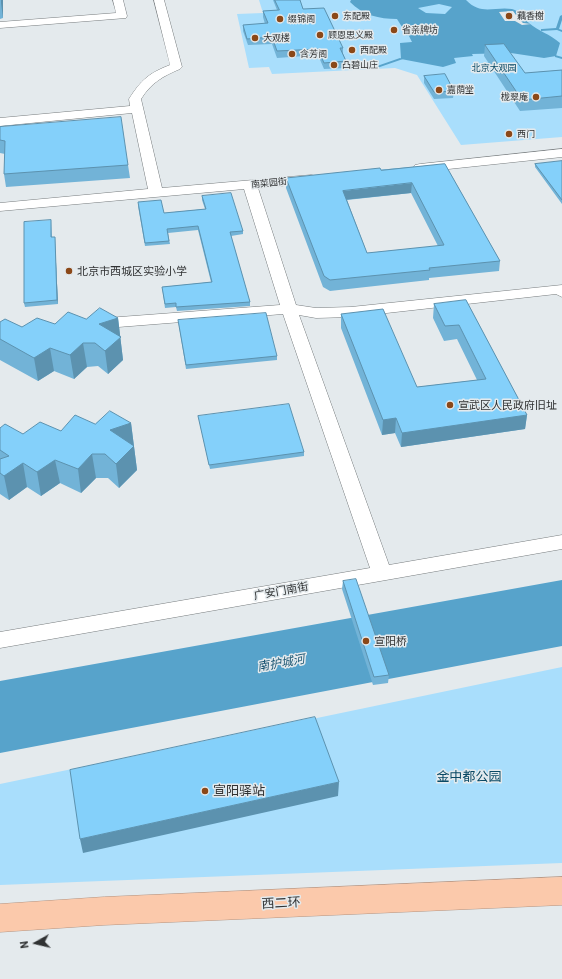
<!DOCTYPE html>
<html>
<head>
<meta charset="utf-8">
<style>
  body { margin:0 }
  #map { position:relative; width:562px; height:979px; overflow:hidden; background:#e4eaed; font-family:Barlow,sans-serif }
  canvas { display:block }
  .north { position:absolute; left:16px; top:923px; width:40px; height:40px; -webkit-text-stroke:3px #e4eaed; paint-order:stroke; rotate:262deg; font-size:11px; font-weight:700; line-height:16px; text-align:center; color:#303233 }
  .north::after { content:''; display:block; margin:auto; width:14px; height:18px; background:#303233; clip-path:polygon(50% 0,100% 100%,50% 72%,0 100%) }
</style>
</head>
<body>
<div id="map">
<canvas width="562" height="979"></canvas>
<div class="north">N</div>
</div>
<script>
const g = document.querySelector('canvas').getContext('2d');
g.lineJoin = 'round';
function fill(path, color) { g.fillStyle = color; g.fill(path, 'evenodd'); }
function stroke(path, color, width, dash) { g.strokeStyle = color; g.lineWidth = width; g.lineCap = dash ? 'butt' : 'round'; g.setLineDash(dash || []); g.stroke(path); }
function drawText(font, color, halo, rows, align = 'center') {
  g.font = font + ' Barlow,"Noto Sans SC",sans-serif'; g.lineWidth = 3; g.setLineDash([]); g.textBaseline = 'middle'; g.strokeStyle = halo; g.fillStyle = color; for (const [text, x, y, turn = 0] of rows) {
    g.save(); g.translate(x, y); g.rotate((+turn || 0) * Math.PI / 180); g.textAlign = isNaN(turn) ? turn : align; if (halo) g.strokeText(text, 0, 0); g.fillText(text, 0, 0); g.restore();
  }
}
fill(new Path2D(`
  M259,0H562V137L461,145L417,75L395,68L272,74L269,67L249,68L237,14L263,13Z
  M562,667V863L0,885V784Z`), '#a9defc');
fill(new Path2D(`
  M351,0H466C481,16 495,6 512,9C520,11 523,18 529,23C538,31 550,34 560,43L556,56L544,58L511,53L472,54L473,56L454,58L456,63L443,67L401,59L400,43L412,42L407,32H415L411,26L402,27L397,19C379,19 363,15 350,2ZM439,4L452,7L445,14L426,13L418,8Z
  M562,580V646L0,753V681Z`), '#57a3cb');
fill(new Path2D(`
  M513,11L516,15L521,14L523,16L517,17L523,23L531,24L522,25L515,21H505L499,12Z`), '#e4eaed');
fill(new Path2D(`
  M562,15V20L559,29L562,30V32L557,30L541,31V29H542L556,28L560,16Z
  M555,55L562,57V59L555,57Z
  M400,58L403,59L377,68L350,66L348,65L350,64L377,66Z`), '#57a3cb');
const minor = new Path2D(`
  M113,0H123L127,16L126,18L0,28V22L116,13Z
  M154,0H164L182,67L180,69C163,76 151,83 141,99L162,188L311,175L316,176L318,179L316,182L311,183L258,188L296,305L316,308L351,307L562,285V297L556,294L351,317L316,318L299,315L389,565L562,535V549L0,648V632L370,568L283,314L93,329L87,327L85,324L87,321L93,319L280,305L244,189L0,211V203L148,189L132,113L0,126V118L130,106L129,99C141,80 149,73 170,65Z
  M562,149V157L420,172L415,171L413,168L415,165L420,164Z`);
const highway = new Path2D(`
  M562,877V905L104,925L0,932V904L104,897Z`);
stroke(minor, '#777c7e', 1);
stroke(highway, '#b49481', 1);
fill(minor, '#fff');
fill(highway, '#fbc9ab');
fill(new Path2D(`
  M0,0H3V18L0,19Z
  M273,0H300L303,9L343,48V54L346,61V68L324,69L318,55L277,58L272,44L248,45L243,31V25L265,24L263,17V11L277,10Z
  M485,45L525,73L562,70V108L520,111L484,56Z
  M424,76L454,91L453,98L434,99L424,83Z
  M0,127L128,165L130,178L6,187L4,174L5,154L0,153Z
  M562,161V204L535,167V164Z
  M445,164L500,261L499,271L429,278V280L330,291L323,287L286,188V178ZM411,193L438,246L367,253L347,200Z
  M202,196L243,231V234L231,236L250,302V306L177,311L176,307L165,308L162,287L211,282L198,230L168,233L170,244L145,246L138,206L164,213L205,209L202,200Z
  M51,220L52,237L55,241L58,304L25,307L24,303Z
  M466,300L527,415L525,429L401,447L395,433L382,435L341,328V314L417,387L477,380L457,339L444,341L433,318L434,304Z
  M118,318L123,360L108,374L98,366L87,367L74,379L54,371L38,381L0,360V322L22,327L55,324L86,319Z
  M178,320L277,356V360L186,369Z
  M198,416L304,452V456L210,469L199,420Z
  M131,423L137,470L119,488L108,478H96L81,493L60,483L41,496L27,487L9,500L0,494V428L23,434L61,431L95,424Z
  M343,581L389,675L388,683L373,685L342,589Z`), '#72b3d7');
fill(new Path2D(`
  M1,0H3V18L1,3Z
  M412,183L411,193L343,200V191Z
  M55,237V241L58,304L57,300Z
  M118,318L123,360L108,374L105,351L99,324Z
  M83,343L87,367L74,379L70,355Z
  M50,348L54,371L38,381L34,358Z
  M527,415L525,429L401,447L402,433Z
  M396,418L395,433L382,435L383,420Z
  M131,423L137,470L119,488L116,464L110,430Z
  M92,454L96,478L81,493L78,469Z
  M55,460L60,483L41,496L37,472Z
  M23,463L27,487L9,500L4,476Z
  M339,782L338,796L83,853L80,839Z`), '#5c92af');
const building = new Path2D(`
  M275,0H300L303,9L324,8L343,48H340L346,61L324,63L318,49L277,51L272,37L247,39L243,25L268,23L263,11L279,10Z
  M504,44L525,73L562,70V96L522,100L485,45Z
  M445,74L454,91L434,92L424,76Z
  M121,117L128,165L4,174L5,141L0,140V127Z
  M562,161V200L535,164Z
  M445,164L500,261L429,268L430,270L330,280L324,276L286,178L380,168L381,170ZM412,183L444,245L367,253L343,191Z
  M231,193L243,231L230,232L250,302L176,307V303L165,304L162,287L212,282L198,226L167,229L169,241L145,243L138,202L161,200L164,213L206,209L202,196Z
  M51,220V237H55L57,300L24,303V222Z
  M466,300L527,415L402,433L396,418L383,420L341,314L383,309L417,387L486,379L459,325L445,326L434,304Z
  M100,308L118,318L99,324L121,337L105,351L95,343H83L70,355L50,348L34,358L0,339V322L5,319L22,327L37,318L55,324L68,312L86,319Z
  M266,313L277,356L186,365L178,320Z
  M289,404L304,452L209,465L198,416Z
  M110,411L131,423L110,430L134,446L116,464L105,454H92L78,469L55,460L37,472L23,463L4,476L0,473V459L9,456L0,450V428L5,424L23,434L40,422L61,431L75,415L95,424Z
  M356,579L389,675L374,677L343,581Z
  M315,717L339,782L80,839L70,770Z`);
fill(building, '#84d0fa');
stroke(building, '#5c92af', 1);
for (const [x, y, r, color] of [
  [335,16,4,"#8b4818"],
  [509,16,4,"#8b4818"],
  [280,19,4,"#8b4818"],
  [394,30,4,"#8b4818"],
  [320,35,4,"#8b4818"],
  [255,38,4,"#8b4818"],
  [352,50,4,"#8b4818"],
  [292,54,4,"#8b4818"],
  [334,65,4,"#8b4818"],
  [439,90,4,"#8b4818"],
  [536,97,4,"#8b4818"],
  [509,134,4,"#8b4818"],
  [69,271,4,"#8b4818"],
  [450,405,4,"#8b4818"],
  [366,641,4,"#8b4818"],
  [205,791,4,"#8b4818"]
]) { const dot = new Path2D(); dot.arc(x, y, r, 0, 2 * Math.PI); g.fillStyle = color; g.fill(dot); stroke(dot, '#e4eaed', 1.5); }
drawText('9px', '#303233', '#e4eaed', [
  ["东配殿",343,16],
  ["藕香榭",517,16],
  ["缀锦阁",288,19],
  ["省亲牌坊",402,30],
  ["顾恩思义殿",328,35],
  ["大观楼",263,38],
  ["西配殿",360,50],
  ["含芳阁",300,54],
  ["凸碧山庄",342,65],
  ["嘉荫堂",447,90],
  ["栊翠庵",528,97,"right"],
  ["西门",517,134]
], 'left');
drawText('9px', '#094965', '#e4eaed', [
  ["北京大观园",494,68]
]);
drawText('9px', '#303233', '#e4eaed', [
  ["南菜园街",269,183,-6]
]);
drawText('11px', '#303233', '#e4eaed', [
  ["北京市西城区实验小学",77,271],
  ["宣武区人民政府旧址",458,405],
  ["宣阳桥",374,641]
], 'left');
drawText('11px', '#303233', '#e4eaed', [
  ["广安门南街",281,591,-10]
]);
drawText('italic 12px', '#1a5572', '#e4eaed', [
  ["南护城河",281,663,-10]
]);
drawText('13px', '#094965', '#e4eaed', [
  ["金中都公园",469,777]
]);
drawText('13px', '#303233', '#e4eaed', [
  ["宣阳驿站",213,791]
], 'left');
drawText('13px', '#303233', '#e4eaed', [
  ["西二环",281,903,-3]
]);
</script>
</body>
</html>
